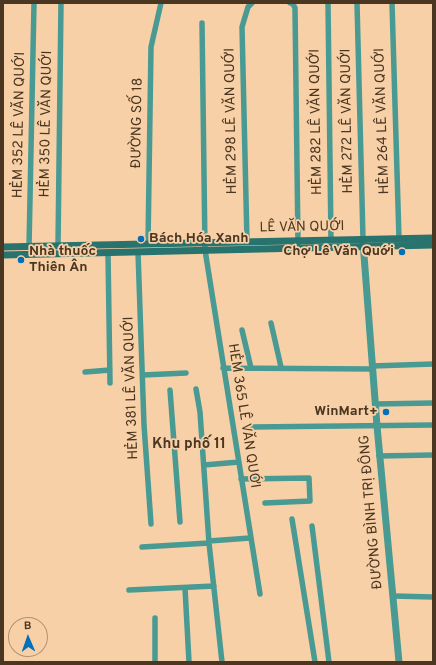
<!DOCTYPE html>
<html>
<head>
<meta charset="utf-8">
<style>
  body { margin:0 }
  #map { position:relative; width:436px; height:665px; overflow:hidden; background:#f8d0a7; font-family:Overpass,sans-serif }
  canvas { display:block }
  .frame { position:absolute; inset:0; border:4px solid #4a3621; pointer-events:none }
  .north { position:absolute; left:8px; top:617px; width:40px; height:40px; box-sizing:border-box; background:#f8d0a7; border:1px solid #b29271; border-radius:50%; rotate:358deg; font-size:11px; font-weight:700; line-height:16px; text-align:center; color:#4a3621 }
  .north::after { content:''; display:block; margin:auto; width:14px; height:18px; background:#0070bb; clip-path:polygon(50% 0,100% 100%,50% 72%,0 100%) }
</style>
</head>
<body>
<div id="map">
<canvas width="436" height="665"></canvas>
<div class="frame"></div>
<div class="north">B</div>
</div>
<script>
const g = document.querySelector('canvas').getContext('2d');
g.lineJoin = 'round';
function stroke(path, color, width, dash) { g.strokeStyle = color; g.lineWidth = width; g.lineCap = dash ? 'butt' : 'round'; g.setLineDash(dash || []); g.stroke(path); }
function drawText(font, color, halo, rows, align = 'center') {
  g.font = font + ' Overpass,sans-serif'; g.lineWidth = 3.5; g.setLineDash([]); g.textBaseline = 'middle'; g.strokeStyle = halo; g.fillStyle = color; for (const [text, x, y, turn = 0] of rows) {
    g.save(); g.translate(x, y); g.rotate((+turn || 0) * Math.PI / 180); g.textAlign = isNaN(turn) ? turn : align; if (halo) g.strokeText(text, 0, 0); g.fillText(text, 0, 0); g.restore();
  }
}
stroke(new Path2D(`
  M290,3L293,4L295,8L298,244
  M328,3L331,240
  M357,3L363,239
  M392,3L399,239
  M202,23L205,250L260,594
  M247,242L242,27L248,7L252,3
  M148,244L151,47L161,3
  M58,246L61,3
  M29,247L34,3
  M138,252L144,425L151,524
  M108,253L110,383
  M271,323L281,367
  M242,330L251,368
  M372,366L433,364
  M223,368L372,369
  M85,372L110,370
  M143,375L186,373
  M196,389L200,412L209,543L222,662
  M170,390L180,522
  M375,404L433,403
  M252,427L433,425
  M379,456L433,455
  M204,465L239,462
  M241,479L309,478L310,501L265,503
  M292,519L315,662
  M312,526L329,662
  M209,541L250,538
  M142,547L209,543
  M185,588L189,662
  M129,590L214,586
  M393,596L433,597
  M155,618V662`), '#499a93', 5.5);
stroke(new Path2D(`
  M363,242L377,426L399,662`), '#499a93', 7);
stroke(new Path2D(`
  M3,247L433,238
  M3,255L433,245`), '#28736d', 7);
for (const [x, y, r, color] of [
  [141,239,4,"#0070bb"],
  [402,252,4,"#0070bb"],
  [21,260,4,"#0070bb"],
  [386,412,4,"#0070bb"]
]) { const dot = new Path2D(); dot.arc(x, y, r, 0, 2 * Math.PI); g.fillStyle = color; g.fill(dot); stroke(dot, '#f8d0a7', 1.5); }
drawText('14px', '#4a3621', '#f8d0a7', [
  ["HẺM 298 LÊ VĂN QUỚI",232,121,-91],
  ["HẺM 272 LÊ VĂN QUỚI",348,121,-91],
  ["HẺM 264 LÊ VĂN QUỚI",383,121,-92],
  ["HẺM 282 LÊ VĂN QUỚI",317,122,-91],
  ["ĐƯỜNG SỐ 18",138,123,-89],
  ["HẺM 350 LÊ VĂN QUỚI",47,124,-89],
  ["HẺM 352 LÊ VĂN QUỚI",20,125,-89],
  ["LÊ VĂN QUỚI",302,228,-1],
  ["HẺM 381 LÊ VĂN QUỚI",132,388,-92],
  ["HẺM 365 LÊ VĂN QUỚI",243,416,81],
  ["ĐƯỜNG BÌNH TRỊ ĐÔNG",372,512,-95]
]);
drawText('bold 14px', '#4a3621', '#f8d0a7', [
  ["Bách Hóa Xanh",149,239],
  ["Nhà thuốc",29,252],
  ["Thiên Ân",29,268],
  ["Chợ Lê Văn Quới",394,252,"right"],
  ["WinMart+",378,412,"right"]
], 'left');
drawText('bold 15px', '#4a3621', '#f8d0a7', [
  ["Khu phố 11",189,445]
]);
</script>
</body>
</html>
